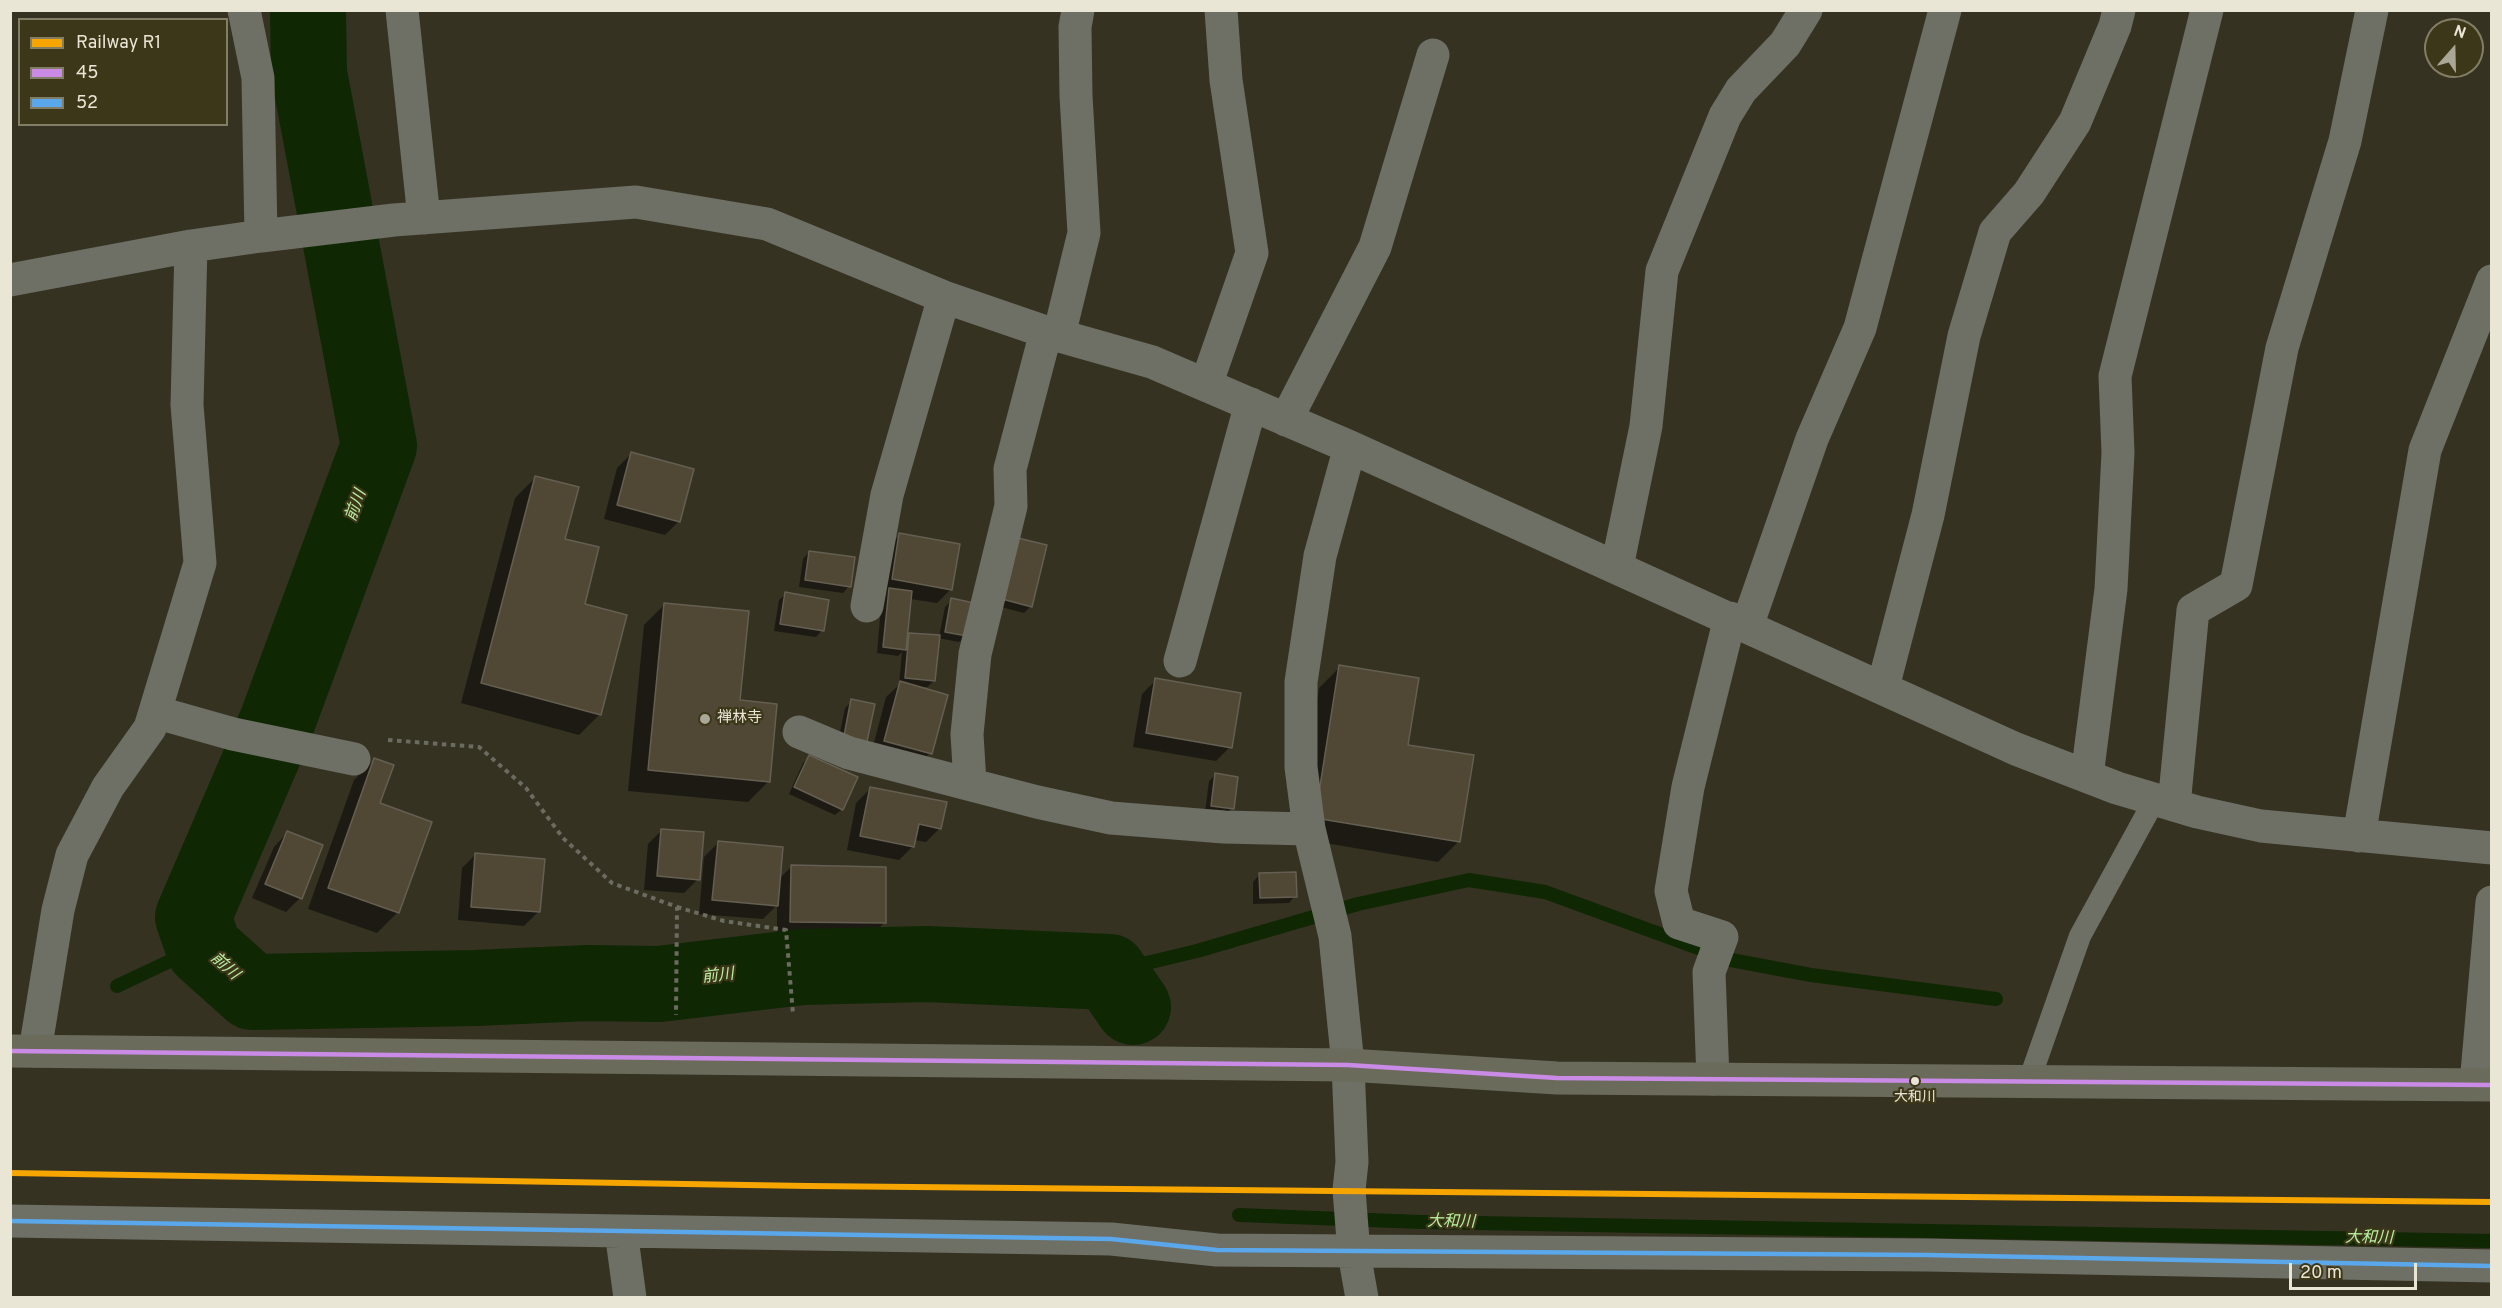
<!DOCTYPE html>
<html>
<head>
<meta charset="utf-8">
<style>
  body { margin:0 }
  #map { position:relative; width:2502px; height:1308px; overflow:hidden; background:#353222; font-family:Overpass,sans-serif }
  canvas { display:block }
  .frame { position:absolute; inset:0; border:12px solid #e9e6d5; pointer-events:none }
  .legend { position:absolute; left:18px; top:18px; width:210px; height:108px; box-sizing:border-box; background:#3d371a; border:2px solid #827d65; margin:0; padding:8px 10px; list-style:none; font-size:18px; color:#e9e6d5 }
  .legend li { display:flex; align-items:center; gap:12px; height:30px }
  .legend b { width:30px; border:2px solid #827d65 }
  .north { position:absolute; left:2424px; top:18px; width:60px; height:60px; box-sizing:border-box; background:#3d371a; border:2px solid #827d65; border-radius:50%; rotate:20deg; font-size:16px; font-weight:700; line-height:24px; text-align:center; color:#e9e6d5 }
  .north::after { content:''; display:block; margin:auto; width:21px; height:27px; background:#aaa796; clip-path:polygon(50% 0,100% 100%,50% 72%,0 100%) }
  .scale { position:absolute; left:2289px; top:1263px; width:128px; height:27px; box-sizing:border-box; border:3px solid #e9e6d5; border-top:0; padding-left:8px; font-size:18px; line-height:21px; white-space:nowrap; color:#e9e6d5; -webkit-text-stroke:4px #3d371a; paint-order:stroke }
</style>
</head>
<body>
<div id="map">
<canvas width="2502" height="1308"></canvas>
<div class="frame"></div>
<ul class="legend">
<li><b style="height:8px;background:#f7a600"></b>Railway R1</li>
<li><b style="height:8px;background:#ca8be6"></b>45</li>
<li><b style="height:8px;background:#5aa8eb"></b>52</li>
</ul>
<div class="north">N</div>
<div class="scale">20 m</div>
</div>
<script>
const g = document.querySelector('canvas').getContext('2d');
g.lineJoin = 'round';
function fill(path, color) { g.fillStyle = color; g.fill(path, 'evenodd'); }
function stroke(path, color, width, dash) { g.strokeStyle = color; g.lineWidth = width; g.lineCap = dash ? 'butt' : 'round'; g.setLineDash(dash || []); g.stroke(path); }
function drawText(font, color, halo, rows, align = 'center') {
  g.font = font + ' Overpass,"Noto Sans JP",sans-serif'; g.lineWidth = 4.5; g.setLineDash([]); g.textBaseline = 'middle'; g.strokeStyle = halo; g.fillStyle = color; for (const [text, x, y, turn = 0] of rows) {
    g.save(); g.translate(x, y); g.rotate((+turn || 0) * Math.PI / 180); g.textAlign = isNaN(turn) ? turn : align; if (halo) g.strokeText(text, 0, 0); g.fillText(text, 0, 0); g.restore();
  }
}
fill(new Path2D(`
  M631,454L679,521L665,535L604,519L617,468Z
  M535,478L564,540L583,605L600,714L579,735L461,703L515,498Z
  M900,535L951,589L937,603L910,599L908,634L939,637L945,607L952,600L966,636L959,642L938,638L934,681L927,687H918L930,753L916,767L871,754L886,697L899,685L902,652L898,656L877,653L886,549Z
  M1045,546L1031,606L1024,613L997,606Z
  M809,552L849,586L843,593L799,587L803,559Z
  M786,594L822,630L816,637L774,631L779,600Z
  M664,605L739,702L768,782L748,802L628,791L644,625Z
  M1340,667L1406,746L1459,841L1438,862L1295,838L1319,688Z
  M1156,680L1230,747L1216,761L1133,747L1142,694Z
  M852,701L865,745L837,747L845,708Z
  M809,757L842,809L835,815L789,794L803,763Z
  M375,759L378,804L398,912L377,933L308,909L354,780Z
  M1216,774L1232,808L1226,815L1205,812L1209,781Z
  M870,789L940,828L926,842L914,840L913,846L899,860L847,850L856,803Z
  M662,830L698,879L684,893L644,890L648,844Z
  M287,833L300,898L286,912L252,898L274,847Z
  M718,843L779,879L791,867L884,923L870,937L777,935V905L763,919L699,914L704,857Z
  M476,854L538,912L524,926L458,920L462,868Z
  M1259,875L1295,896L1289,903L1253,904V882Z`), '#0007');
stroke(new Path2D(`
  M1109,972L1197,951L1358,904L1469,880L1545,892L1731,960L1811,975L1996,999
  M117,986L185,954L199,936
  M1239,1215L1421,1222L2492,1241`), '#0f2703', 14);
stroke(new Path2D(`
  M308,10L309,73L379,446L277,722L193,917L204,949L252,992L475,988L588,983L659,984L802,967L926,964L1109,972L1133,1007`), '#0f2703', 76);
const building = new Path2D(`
  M631,452L694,469L680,522L617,505Z
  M535,476L579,487L565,539L599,547L585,604L627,615L601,715L481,683Z
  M899,533L960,544L952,590L892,579Z
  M1018,538L1047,545L1032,607L1002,599Z
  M809,551L855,557L851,587L805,580Z
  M889,588L912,591L906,650L883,647Z
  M785,592L829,600L824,631L780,624Z
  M951,598L974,603L967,636L945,632Z
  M664,603L749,611L740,700L777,704L770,782L648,770Z
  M909,633L940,635L935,681L905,678Z
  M1339,665L1419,678L1408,745L1474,755L1460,842L1315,818Z
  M1155,678L1241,693L1232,748L1146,733Z
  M900,681L948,695L932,754L884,741Z
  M851,699L875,704L866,746L843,741Z
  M809,755L858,777L843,810L794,787Z
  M374,758L394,765L380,803L432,822L399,913L328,888Z
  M1215,773L1238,777L1234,809L1211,806Z
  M870,787L947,802L941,829L919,824L914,847L860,836Z
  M661,829L704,832L700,880L657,876Z
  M287,831L323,845L302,899L265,884Z
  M718,841L783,847L778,906L712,900Z
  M475,853L545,859L540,912L471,907Z
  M791,865L886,867V923L790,922Z
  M1296,872L1297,897L1260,898L1259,873Z`);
fill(building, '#504835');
stroke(building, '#645f52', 1.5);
stroke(new Path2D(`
  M388,740L479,747L526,788L563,838L612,883L677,907L676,1015
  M677,907L724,921L786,930L793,1014`), '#6c6b60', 4, [4.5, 4.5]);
stroke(new Path2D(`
  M2029,1081L2080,936L2155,799`), '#6e6f65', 22);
stroke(new Path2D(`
  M244,10L258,78L261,236
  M402,10L424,218
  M10,280L191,246L261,236L394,220L636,202L767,224L944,297L1046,332L1152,362L1350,447L2016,749L2117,788L2197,812L2261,826L2492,848
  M1059,335L1084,233L1076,96L1075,27L1078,10
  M1206,385L1252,253L1226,80L1221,10
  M1286,420L1375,247L1433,55
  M1350,447L1320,556L1301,682V767L1309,829L1335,936L1348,1065L1352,1162L1349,1190L1354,1253L1362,1298
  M1617,567L1646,426L1662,271L1725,116L1741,90L1785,44L1806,10
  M867,606L887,495L944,297
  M1747,626L1812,439L1860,328L1945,10
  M1180,661L1251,404
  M1883,687L1928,515L1964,336L1995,232L2029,193L2075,122L2115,26L2119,10
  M155,712L233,734L354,759
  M799,732L849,753L1037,802L1111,818L1224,827L1309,829
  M2087,776L2111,589L2118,453L2115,376L2207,10
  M970,783L967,734L975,654L1011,506L1010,469L1046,332
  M2174,805L2193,610L2236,585L2282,348L2345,141L2372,10
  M2359,836L2425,450L2492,281
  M35,1051L58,910L72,855L108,787L150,728L200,563L187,405L191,246
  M1713,1079L1709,972L1722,937L1679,923L1671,891L1688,787L1730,618
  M2476,1084L2492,902
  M10,1221L1111,1239L1217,1250L1927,1255L2492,1266
  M621,1231L630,1298`), '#6e6f65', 33);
stroke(new Path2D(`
  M10,1051L1348,1065L1557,1078L2492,1085`), '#6b6b5c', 33);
stroke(new Path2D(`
  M10,1051L1348,1065L1557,1078L2492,1085`), '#ca8be6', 4.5);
stroke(new Path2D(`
  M10,1221L1111,1239L1217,1250L1927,1255L2492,1266`), '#5aa8eb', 4.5);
stroke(new Path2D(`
  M10,1173L808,1186L2492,1202`), '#f7a600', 6);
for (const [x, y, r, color] of [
  [705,719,6,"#aaa796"],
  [1915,1081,5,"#e9e6d5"]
]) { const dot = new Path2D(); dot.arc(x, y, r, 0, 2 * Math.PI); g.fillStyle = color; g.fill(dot); stroke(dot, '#3d371a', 2); }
drawText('14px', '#e9e6d5', '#3d371a', [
  ["大和川",1915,1098]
]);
drawText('15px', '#e9e6d5', '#3d371a', [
  ["禅林寺",717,719]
], 'left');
drawText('italic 16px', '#b9f1a2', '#3d371a', [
  ["前川",357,506,-70],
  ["前川",224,967,42],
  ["前川",718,977,-7],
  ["大和川",1451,1223,1],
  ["大和川",2369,1239,1]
]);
</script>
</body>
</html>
